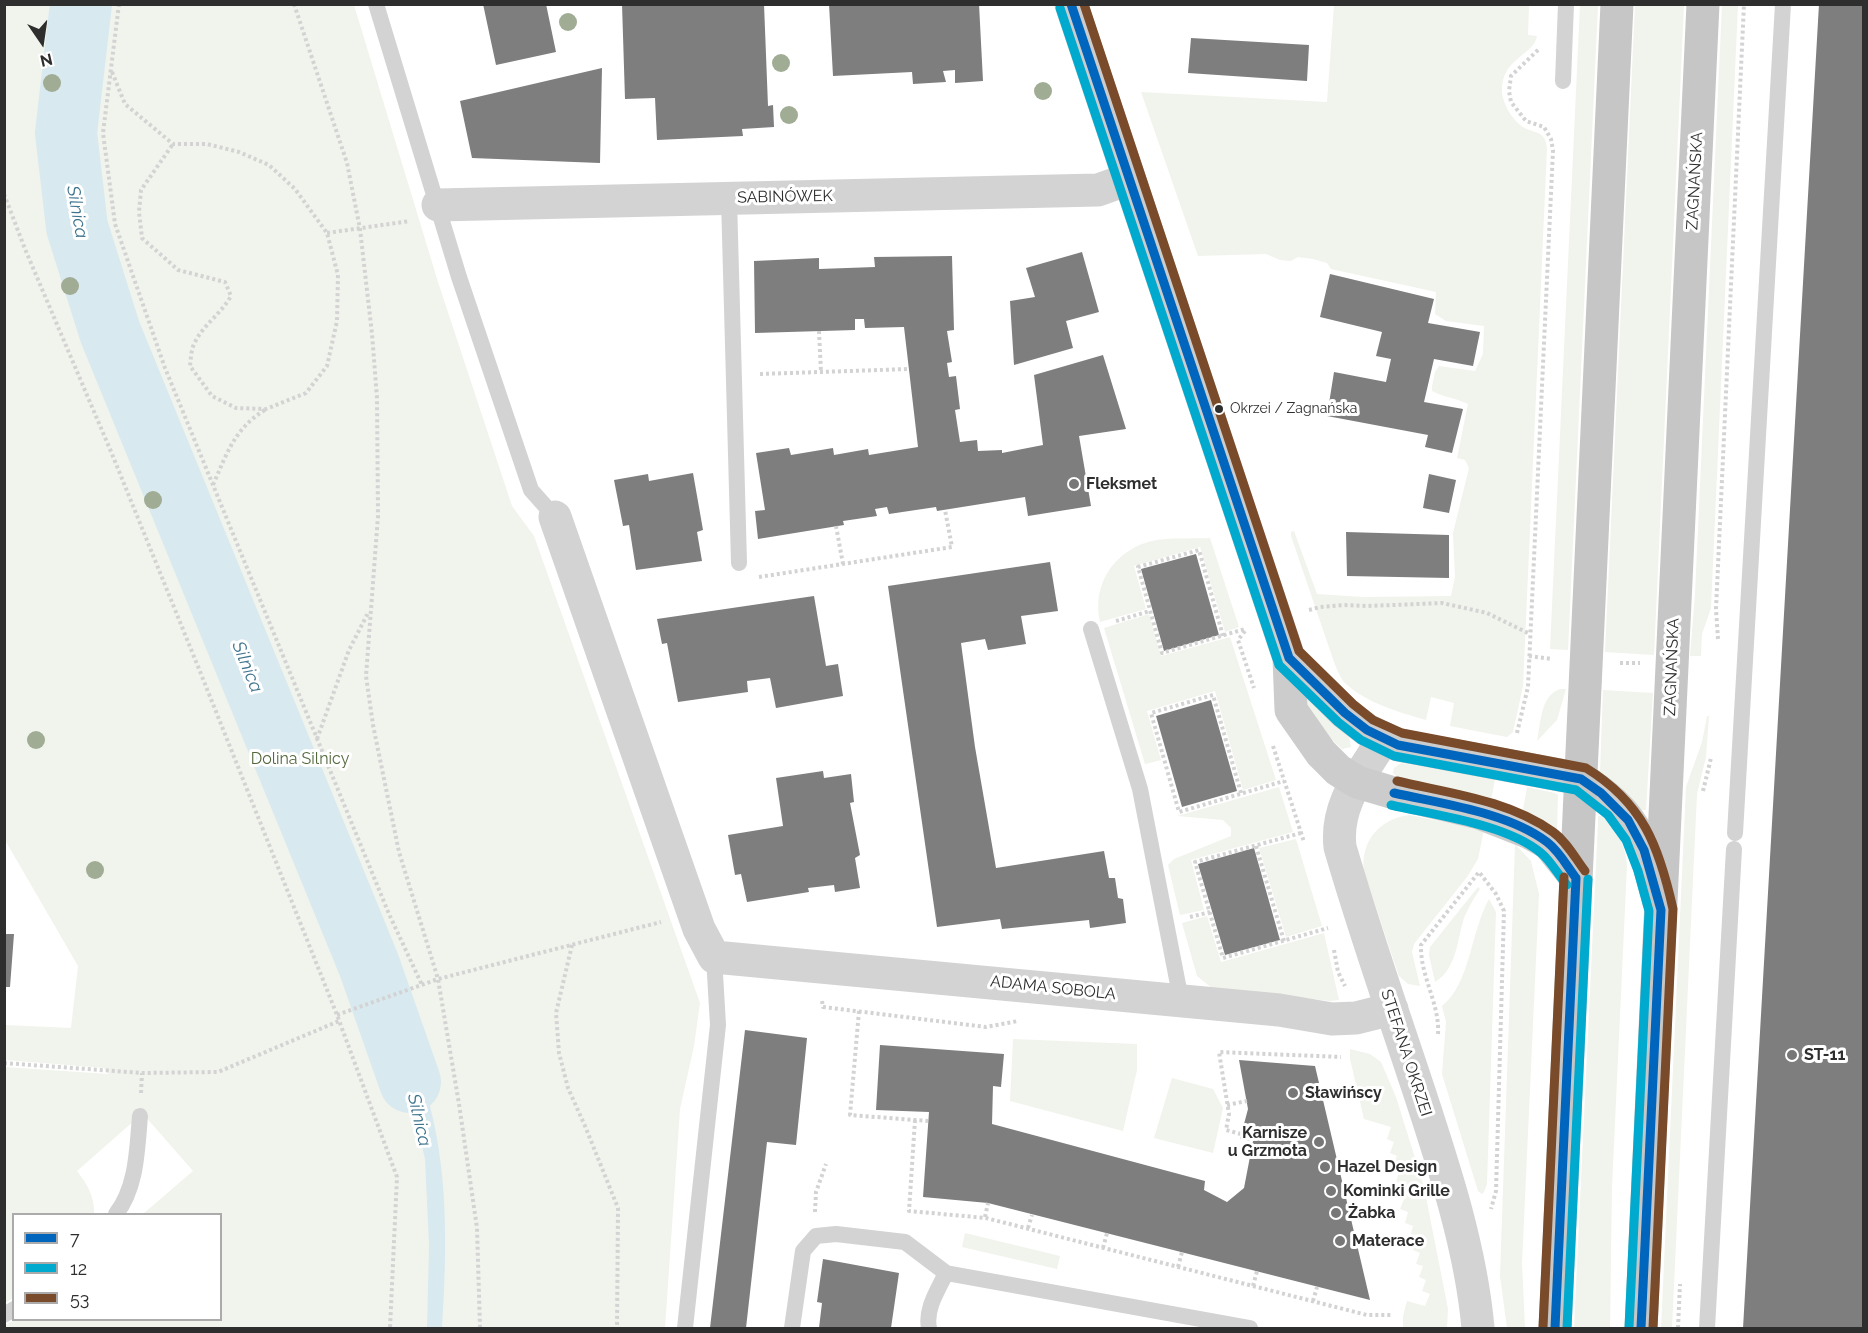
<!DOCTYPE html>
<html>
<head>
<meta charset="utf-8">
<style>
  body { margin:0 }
  #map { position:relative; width:1868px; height:1333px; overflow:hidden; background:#fff; font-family:Raleway,sans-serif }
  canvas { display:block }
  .frame { position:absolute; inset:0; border:6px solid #2e2e2e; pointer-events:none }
  .legend { position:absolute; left:12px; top:1213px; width:210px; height:108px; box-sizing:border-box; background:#fff; border:2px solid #ababab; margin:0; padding:8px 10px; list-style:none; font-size:18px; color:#2e2e2e }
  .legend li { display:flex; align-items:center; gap:12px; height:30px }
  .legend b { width:30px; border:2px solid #ababab }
  .north { position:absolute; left:12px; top:12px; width:60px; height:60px; -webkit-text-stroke:4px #fff; paint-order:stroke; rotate:167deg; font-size:16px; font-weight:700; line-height:24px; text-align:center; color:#2e2e2e }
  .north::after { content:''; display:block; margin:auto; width:21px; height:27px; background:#2e2e2e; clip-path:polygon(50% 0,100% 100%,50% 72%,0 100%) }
</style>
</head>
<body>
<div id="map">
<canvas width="1868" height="1333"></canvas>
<div class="frame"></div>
<ul class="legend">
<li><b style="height:8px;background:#0065bd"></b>7</li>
<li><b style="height:8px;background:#00a9ce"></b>12</li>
<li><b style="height:8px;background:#7a4b2a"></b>53</li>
</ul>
<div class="north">N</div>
</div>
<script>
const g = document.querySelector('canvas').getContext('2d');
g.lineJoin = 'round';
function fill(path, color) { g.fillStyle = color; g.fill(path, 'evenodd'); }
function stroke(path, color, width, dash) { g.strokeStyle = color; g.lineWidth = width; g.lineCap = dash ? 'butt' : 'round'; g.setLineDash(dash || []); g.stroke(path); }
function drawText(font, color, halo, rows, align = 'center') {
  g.font = font + ' Raleway,sans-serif'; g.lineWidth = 6; g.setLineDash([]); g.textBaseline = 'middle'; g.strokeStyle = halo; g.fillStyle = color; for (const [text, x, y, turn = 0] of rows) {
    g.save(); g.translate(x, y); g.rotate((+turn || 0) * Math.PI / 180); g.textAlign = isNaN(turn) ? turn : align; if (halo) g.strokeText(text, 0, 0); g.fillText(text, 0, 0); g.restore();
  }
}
fill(new Path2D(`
  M4,5H354L438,282L512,506L534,536L700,1003L694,1046L680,1109L665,1328H5V1325L14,1320H220V1214H143L193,1171L137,1107L135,1120L77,1171C87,1184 95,1197 94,1214H14L13,1298L5,1303V1067L109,1074L104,1068L5,1060V1025L71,1028L78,966L5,840Z
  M1334,5H1529L1528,35L1537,36C1534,56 1501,57 1502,92C1503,104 1512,120 1523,127C1535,134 1546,130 1547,149L1523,686L1513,732L1507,737L1450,726L1454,703L1431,697L1426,720C1399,712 1366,703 1345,683C1340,678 1337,669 1334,662L1291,536V532L1294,531L1317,594L1363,597L1451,596L1455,577L1453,533L1469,468L1465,460L1457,458L1468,404C1456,398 1443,397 1432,391V386L1435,372L1439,366L1475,371L1483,354L1484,326L1446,321L1435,314L1436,292L1331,269L1327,263L1313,259L1298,257L1291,261L1280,260L1266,254L1198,256L1141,92L1327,102Z
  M1580,5H1598L1568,650L1550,649Z
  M1635,5H1684L1654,655L1605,652Z
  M1722,5H1738L1711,608L1702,634L1701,656H1690L1695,594Z
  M1210,538L1239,627L1225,632L1200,547L1134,566L1146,609L1100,622C1092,586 1112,553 1148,542C1163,537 1193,539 1210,538Z
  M1149,614L1161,656L1230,637L1276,780L1243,790L1215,691L1147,711L1161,760L1145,764L1104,628Z
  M1560,689H1566L1557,720L1537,741C1541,723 1540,696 1560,689Z
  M1603,690L1653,693L1646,810H1641L1600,772Z
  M1302,694L1349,736L1351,747L1342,749C1319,728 1314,723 1302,694Z
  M1707,716H1709L1706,757L1697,794L1672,1328H1661L1686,787L1702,742Z
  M1401,763L1495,779L1491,800L1402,781L1393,773L1394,768Z
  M1279,787L1293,832L1191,860L1204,910L1180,915L1168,865L1174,859L1231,836V828L1223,820L1177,816Z
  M1527,787L1555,793L1558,795L1557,830L1523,810Z
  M1409,815L1484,830L1478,859L1467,877L1414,944L1412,952L1420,986L1408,984L1399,976L1364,872C1360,842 1379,819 1409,815Z
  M1603,815C1617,831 1625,844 1627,865L1612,1187L1610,1328H1574L1598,822V816Z
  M1296,839L1322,926L1286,937L1259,848Z
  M1515,844L1531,861L1539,894L1522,1263L1525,1328H1507L1500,1276Z
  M1478,887L1480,889C1474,898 1468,908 1464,918C1457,940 1457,969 1435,982L1429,955L1430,947Z
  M1489,899L1496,912L1487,1184L1484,1192L1482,1194L1478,1191L1442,1074L1446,1022L1442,1006C1470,984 1471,931 1489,899Z
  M1207,916L1221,962L1324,933L1339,1000L1330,1001L1212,988L1197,976L1182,923Z
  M1013,1039L1137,1044V1070L1123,1131L1010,1101Z
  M1350,1049L1370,1054L1381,1062L1396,1097L1424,1187L1448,1309L1447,1328H1403V1316L1407,1301L1425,1306L1430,1294L1422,1291L1426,1280L1419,1277L1423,1266L1416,1264L1420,1253L1413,1250L1416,1240L1410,1237L1413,1226L1405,1223L1408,1212L1400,1209L1405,1197L1400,1195L1403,1184L1396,1182L1400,1169L1392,1167L1397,1156L1390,1153L1394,1142L1387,1139L1391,1127L1364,1119L1350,1059Z
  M1172,1078L1213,1089L1223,1108L1213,1153L1154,1138Z
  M965,1233L1060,1256L1057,1269L962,1247Z`), '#f1f4ec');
fill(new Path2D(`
  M390,998C402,1029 417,1060 426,1092C449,1168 447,1250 442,1328H427L429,1245L425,1159L411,1098L398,1055L376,1004Z`), '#d9e9f0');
stroke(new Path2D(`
  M81,4L66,133L77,227L110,332L369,965L410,1082`), '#d9e9f0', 62);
fill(new Path2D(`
  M483,4H546L556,52L496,65Z
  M622,4H764L768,106L773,105L774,127L742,129L743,136L657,140L655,98L625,99Z
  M829,4H979L983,81L955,83V70L943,71L946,82L913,84L912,72L833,76Z
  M1819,4H1864V1328H1743Z
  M1191,38L1309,45L1307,81L1188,73Z
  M602,68L600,163L472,158L460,101Z
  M1082,252L1099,312L1066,321L1073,348L1014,365L1010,301L1035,297L1026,268Z
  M952,256L954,330L947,331L952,362L947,363L949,377L956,376L960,409L955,410L960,442L977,440L978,451L1002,450V453L1043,445L1034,375L1103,355L1126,429L1079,436L1091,506L1028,516L1025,497L937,511L936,507L889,514L887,507L875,509L877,516L843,521L844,525L758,539L755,511L765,510L756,453L789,448L791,455L833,448L834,455L868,449L869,455L918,447L904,327L865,328L864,319H855V330L755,333L754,261L819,258V269L875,267L874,257Z
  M1330,274L1434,299L1428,323L1480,332L1473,366L1434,359L1424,402L1463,409L1452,453L1425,447L1428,435L1327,416L1334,372L1386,382L1391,359L1376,356L1382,332L1320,317Z
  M693,473L703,530L697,532L702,561L636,570L629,525L623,526L614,480L648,474L649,481Z
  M1429,474L1456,480L1449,513L1423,508Z
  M1346,532L1449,535V578L1347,576Z
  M1196,554L1219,635L1164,651L1141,569Z
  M1050,562L1058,611L1021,616L1026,644L988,650L985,639L961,643L975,747L996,868L1104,851L1109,878H1115L1118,898L1123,899L1126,923L1090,928L1089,920L1002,929L1000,919L937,927L888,586Z
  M814,596L826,666L838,664L843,696L776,708L770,678L747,681L748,692L678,702L667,643L662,644L657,619Z
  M1211,700L1237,791L1182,807L1156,716Z
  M823,771L824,778L851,774L854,802L850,803L860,855L855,858L860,888L835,892L834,885L808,888L809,892L747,902L741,874L735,875L728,835L783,826L776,778Z
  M1254,848L1280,940L1225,955L1198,864Z
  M4,934H14L10,987H4Z
  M745,1030L807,1038L796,1145L767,1142L746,1328H710Z
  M880,1045L1004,1054L1001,1087L993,1086L992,1124L1205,1181L1204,1190L1227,1202L1244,1188L1253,1141L1240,1139L1248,1109L1239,1060L1315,1066L1370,1300L988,1203L923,1197L929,1112L876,1110Z
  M823,1259L899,1273L891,1328H819L822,1303L817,1302Z`), '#7e7e7e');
stroke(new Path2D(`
  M119,4L103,133L115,224L165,368L350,819L389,914L422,985
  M294,4L347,163L360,229L372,334L377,398L378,516L366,676L373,725L399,852L438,979L459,1104L477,1228L480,1328
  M112,72L125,104L173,144H207L239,152L269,165L295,189L327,233L338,275L337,321L327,366L306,393L266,409L236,408L212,396L190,366C191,358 191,349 195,342C204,324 221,314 231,296L225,282L178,270L142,238L139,212L141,190L173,144
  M4,194L25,249L112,454L199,669L337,1015L397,1177L390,1328
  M327,233L410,221
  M819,331L821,372
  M760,374L909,369
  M213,485C227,453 235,428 265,410
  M836,526L843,564
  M759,577L952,547L945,510
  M1309,610L1320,607L1344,605L1368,606L1442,603L1487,613L1530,634
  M1116,621L1150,611
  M1245,631L1238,640L1254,688
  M1223,636L1199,550L1138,567L1162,653L1245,629
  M1718,639L1716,609L1744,4
  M1529,656L1552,659
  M1620,663H1640
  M1517,733L1528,687L1553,150L1551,139L1544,127L1526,121L1511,102L1509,91L1511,76L1539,49
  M317,739L349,650L368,613
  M1273,746L1304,842
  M1703,791L1711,758
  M1241,793L1213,695L1151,713L1179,812L1284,781
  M1301,833L1195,862L1223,958L1328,928
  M1256,846L1284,941
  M1190,917L1210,912
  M572,945L556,1013L559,1053L568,1088L585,1126L618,1208L617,1328
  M1334,950L1338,972L1345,986
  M822,1001L823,1007L986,1027L1018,1021
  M859,1011L850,1115L928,1121
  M337,1015L438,979L661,922
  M1438,1034C1440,1004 1420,976 1421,945L1479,872L1496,894L1504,911L1496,1191L1491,1209
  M4,1063L142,1073L218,1072L339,1021
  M141,1093L142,1073
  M1227,1105L1247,1101
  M915,1120L909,1211L986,1218L1367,1315H1393
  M1241,1134L1226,1130L1229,1114L1219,1052L1341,1057
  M815,1212L816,1192L826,1164
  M985,1217L988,1203
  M1028,1228L1032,1215
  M1103,1248L1107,1233
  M1178,1267L1182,1252
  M1253,1286L1257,1271
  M1313,1301L1317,1287
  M1678,1328L1680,1284`), '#d3d3d3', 4, [3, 3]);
stroke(new Path2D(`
  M376,4L459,277L531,490L555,517
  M1563,81L1566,4
  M729,199L739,563
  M1091,629L1140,789L1181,1000
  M1735,833L1783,4
  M116,1214C137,1187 137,1149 140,1116
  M4,1315L14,1309
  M685,1328L718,1025L714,957
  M792,1328L803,1251L816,1236L836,1234L905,1242L946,1273L1250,1328
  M929,1328C925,1309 938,1290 946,1273
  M1707,1328L1734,849`), '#d3d3d3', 16);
stroke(new Path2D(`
  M438,205L1098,190L1129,179
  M555,517L699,929L714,957L1279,1010L1332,1019L1356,1018L1392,1009
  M1384,738C1362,774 1335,804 1340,847C1364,930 1393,1012 1420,1094C1445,1170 1471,1249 1478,1328`), '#d3d3d3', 33);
stroke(new Path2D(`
  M1071,4L1289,658L1291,710L1321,753L1338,770L1357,782L1394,793L1479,813L1530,833L1548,843L1576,878
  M1289,658L1345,713L1367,730L1398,745L1581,779C1639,815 1642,840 1659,902`), '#ccc', 33);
stroke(new Path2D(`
  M1555,1328L1617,4
  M1641,1328L1703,4`), '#c6c6c6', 33);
stroke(new Path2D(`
  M1071,4L1289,658L1345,713L1367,730L1398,745L1581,779L1601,793L1628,820L1644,850L1661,910L1641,1328
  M1394,793C1442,804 1507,812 1547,842C1559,851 1567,866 1576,878
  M1555,1328L1576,878`), '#0065bd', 9);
stroke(new Path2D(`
  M1060,8L1279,665L1338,722L1361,740L1394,756L1576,790L1608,815L1626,840L1638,871L1649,911L1629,1327
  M1391,805C1434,815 1507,824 1541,853C1551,861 1558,875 1567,885
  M1567,1328L1588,879`), '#00a9ce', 9);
stroke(new Path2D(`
  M1084,4L1299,651L1353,704L1373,720L1402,733L1586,768C1643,803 1659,846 1673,909L1653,1328
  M1397,781C1448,793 1509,800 1553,832C1567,842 1575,858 1585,871
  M1543,1327L1564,877`), '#7a4b2a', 9);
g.fillStyle = '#a1ac94';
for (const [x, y] of [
  [568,22],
  [781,63],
  [52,83],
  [1043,91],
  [789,115],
  [70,286],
  [153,500],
  [36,740],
  [95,870]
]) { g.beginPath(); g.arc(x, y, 9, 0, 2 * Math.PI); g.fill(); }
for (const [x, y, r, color] of [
  [1219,409,5,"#2e2e2e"],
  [1074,484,6,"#777"],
  [1792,1055,6,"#777"],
  [1293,1093,6,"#777"],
  [1319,1142,6,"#777"],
  [1325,1167,6,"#777"],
  [1331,1191,6,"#777"],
  [1336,1213,6,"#777"],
  [1340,1241,6,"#777"]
]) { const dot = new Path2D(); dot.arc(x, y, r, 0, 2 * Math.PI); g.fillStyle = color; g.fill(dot); stroke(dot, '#fff', 2); }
drawText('14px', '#2e2e2e', '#fff', [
  ["Okrzei / Zagnańska",1230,409]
], 'left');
drawText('16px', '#2e2e2e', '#fff', [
  ["ZAGNAŃSKA",1695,181,-87],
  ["SABINÓWEK",785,197,-1],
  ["ZAGNAŃSKA",1672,667,-88],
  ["ADAMA SOBOLA",1053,988,6],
  ["STEFANA OKRZEI",1406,1053,72]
]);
drawText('bold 16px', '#2e2e2e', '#fff', [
  ["Fleksmet",1086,484],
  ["ST-11",1804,1055],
  ["Sławińscy",1305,1093],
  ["Karnisze",1307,1133,"right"],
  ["u Grzmota",1307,1151,"right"],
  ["Hazel Design",1337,1167],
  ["Kominki Grille",1343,1191],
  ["Żabka",1348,1213],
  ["Materace",1352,1241]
], 'left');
drawText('16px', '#54683d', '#fff', [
  ["Dolina Silnicy",300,759]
]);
drawText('italic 18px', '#3f748e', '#fff', [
  ["Silnica",77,212,80],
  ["Silnica",247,667,68],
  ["Silnica",419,1120,77]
]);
</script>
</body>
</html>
